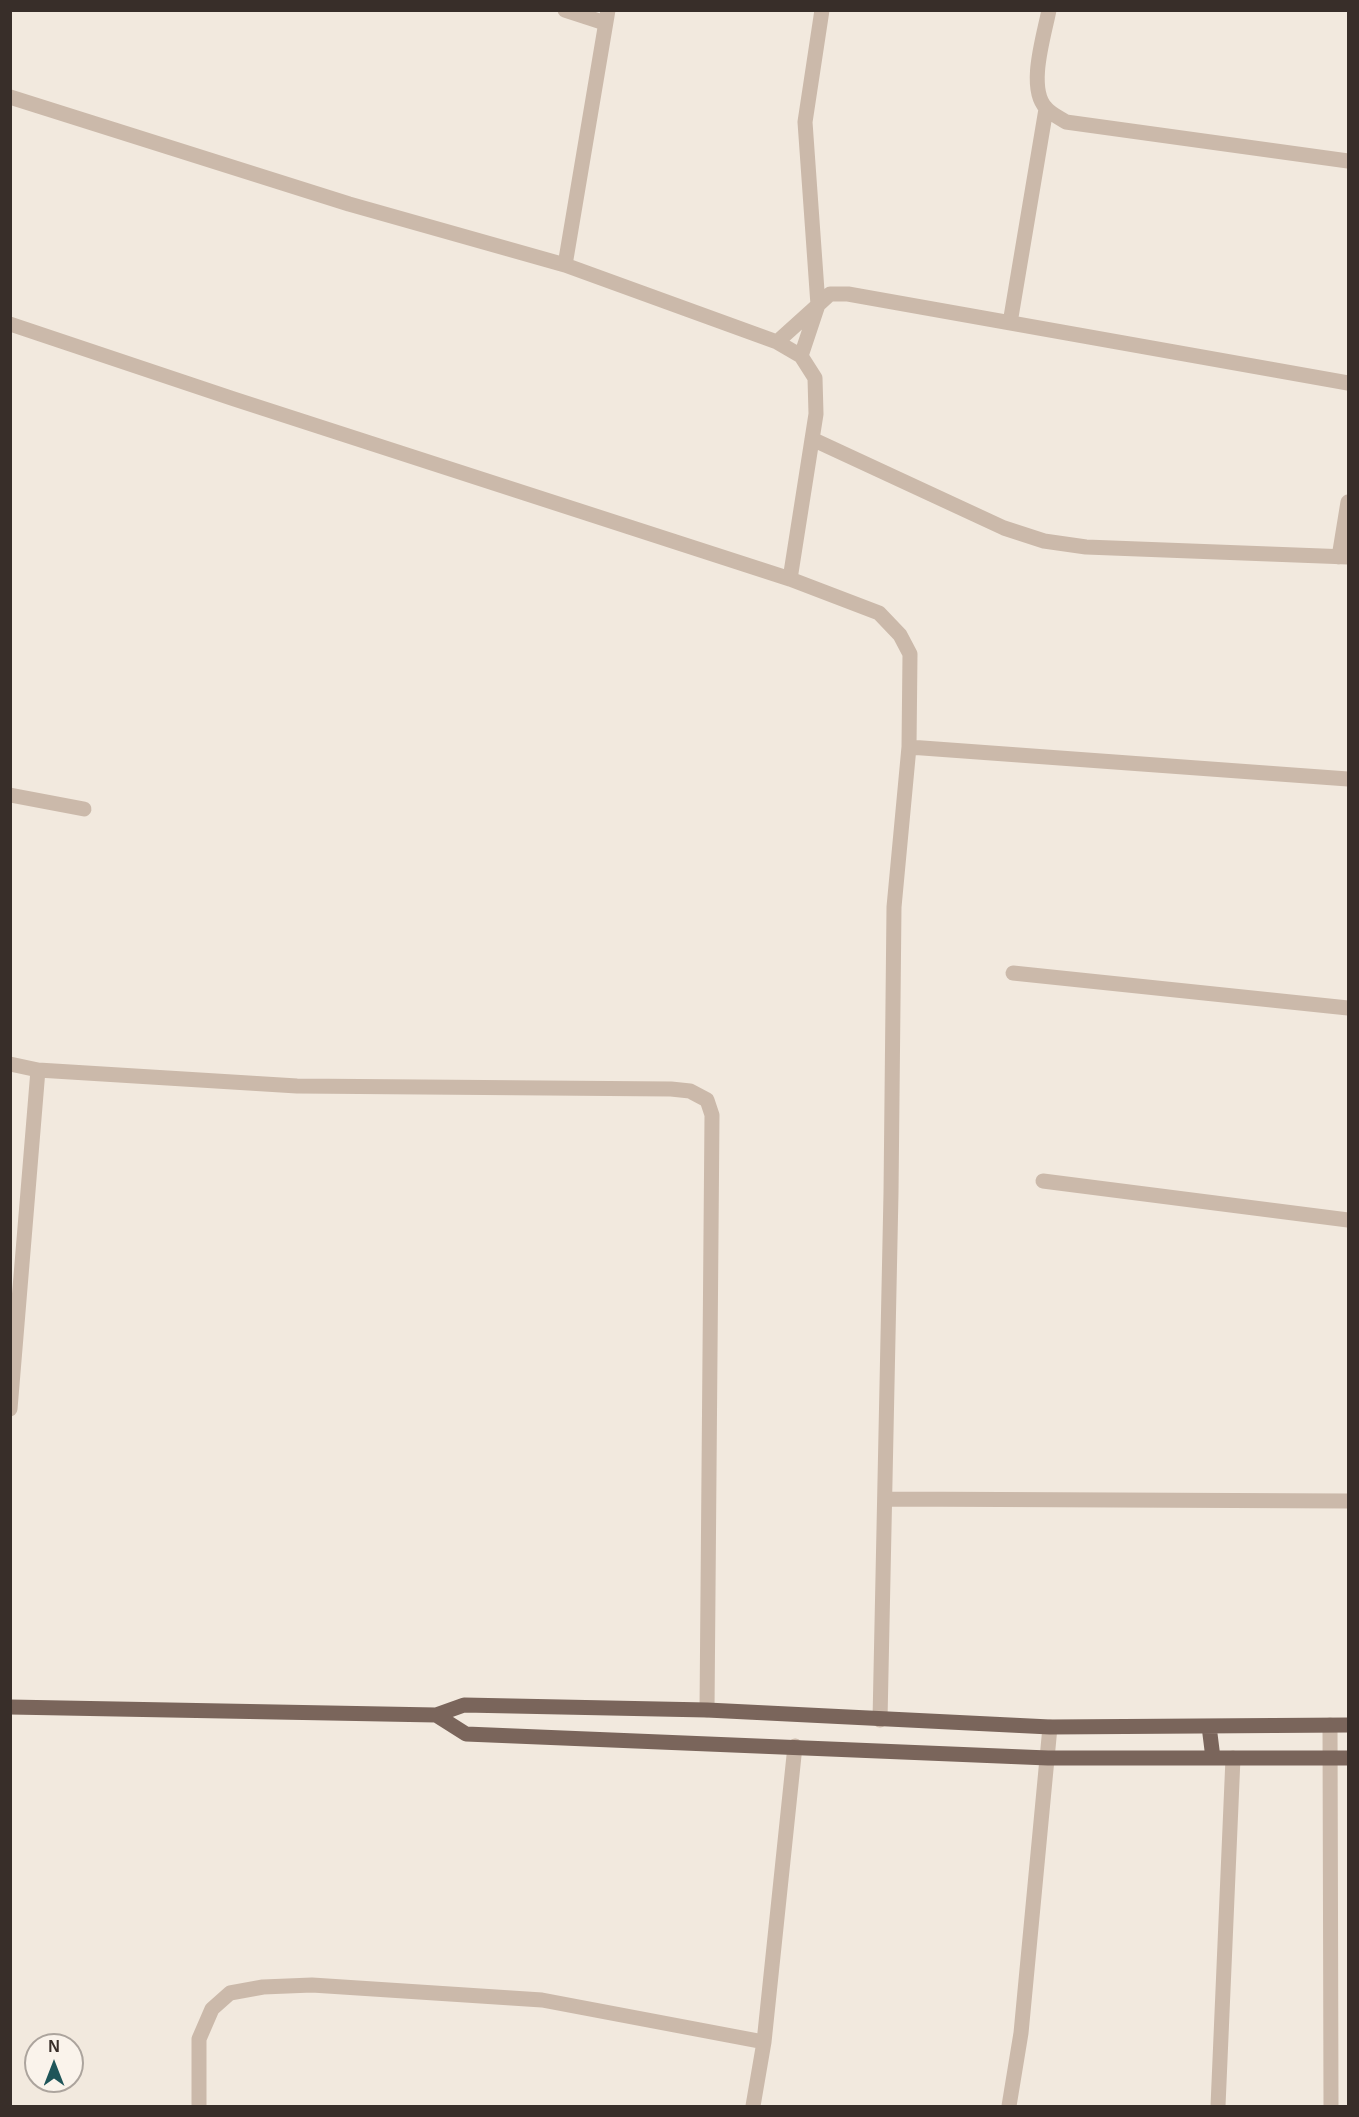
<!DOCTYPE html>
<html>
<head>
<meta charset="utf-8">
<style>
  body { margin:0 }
  #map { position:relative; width:1359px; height:2117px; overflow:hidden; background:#f2e9de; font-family:Arial,sans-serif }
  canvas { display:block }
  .frame { position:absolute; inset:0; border:12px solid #382e29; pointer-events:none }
  .north { position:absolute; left:24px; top:2033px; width:60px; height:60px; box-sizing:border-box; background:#faf3eb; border:2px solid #aca49d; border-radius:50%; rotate:0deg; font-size:16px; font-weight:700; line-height:24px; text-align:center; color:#382e29 }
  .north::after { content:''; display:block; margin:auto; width:21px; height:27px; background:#1f5559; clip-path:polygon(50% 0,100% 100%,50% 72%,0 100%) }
</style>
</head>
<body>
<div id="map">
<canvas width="1359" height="2117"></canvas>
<div class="frame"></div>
<div class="north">N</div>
</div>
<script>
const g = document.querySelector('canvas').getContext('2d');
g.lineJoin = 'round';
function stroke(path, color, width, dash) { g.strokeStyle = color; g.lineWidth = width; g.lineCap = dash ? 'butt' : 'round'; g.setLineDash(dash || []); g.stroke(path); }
stroke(new Path2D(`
  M565,10L605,23
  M1049,10C1044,36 1027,88 1046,108C1051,114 1060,118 1066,122L1348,161
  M10,97L349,204L565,265L777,342L801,356L815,378L816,414L790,579
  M565,265L608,10
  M1010,323L1046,109
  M10,324L234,399L790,579L879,613L900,635L910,654L909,747L894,907L891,1193L880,1720
  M777,342L818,305L805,122L822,10
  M801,356L818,305L830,294H848L1348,383
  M812,439L1004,528L1044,541L1086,547L1348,557
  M1339,557L1348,502
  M909,747L1348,779
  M10,795L84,809
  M1013,973L1348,1008
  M10,1064L38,1070L297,1086L671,1089L690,1091L707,1100L712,1115L707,1710
  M1043,1181L1348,1220
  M10,1409L38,1070
  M885,1499L1348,1501
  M1330,1725L1331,2106
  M199,2106V2039L212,2009L230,1993L263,1987L312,1985L542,2000L764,2042
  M753,2106L764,2042L795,1746
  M1009,2106L1021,2033L1050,1727
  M1218,2106L1233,1758`), '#cbb9aa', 15);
stroke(new Path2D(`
  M10,1707L436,1715L464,1705L707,1710L1050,1727L1348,1725
  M436,1715L466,1734L1048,1758H1348
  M1209,1726L1213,1758`), '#7a655b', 15);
</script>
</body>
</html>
